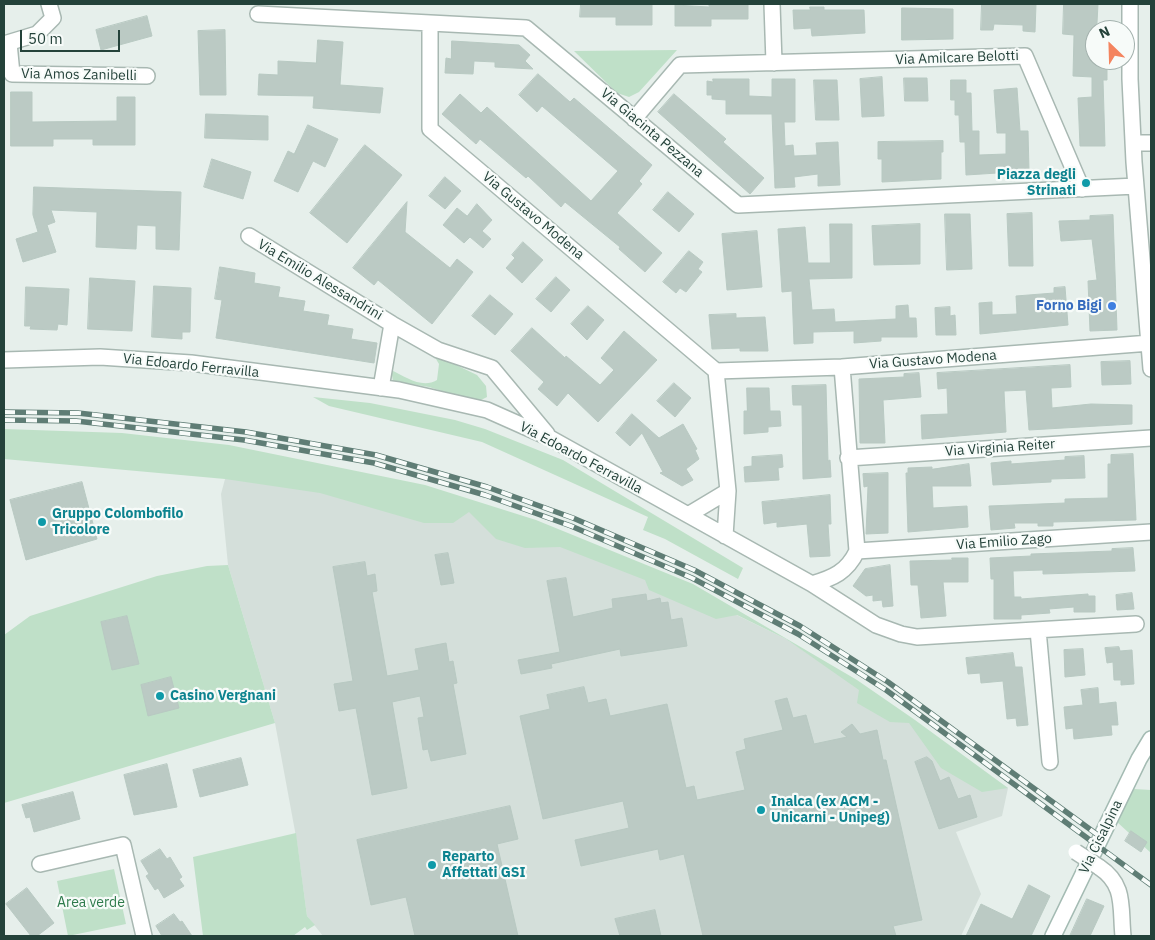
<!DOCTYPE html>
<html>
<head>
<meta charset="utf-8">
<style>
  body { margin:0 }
  #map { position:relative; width:1155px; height:940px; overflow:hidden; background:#e6efeb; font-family:"IBM Plex Sans",sans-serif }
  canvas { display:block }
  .frame { position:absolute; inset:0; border:5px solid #24423a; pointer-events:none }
  .north { position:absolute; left:1085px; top:20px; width:50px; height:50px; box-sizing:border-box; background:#f7fbf9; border:1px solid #a3b1ad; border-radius:50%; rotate:336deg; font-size:14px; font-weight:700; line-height:20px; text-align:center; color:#24423a }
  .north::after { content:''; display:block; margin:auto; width:18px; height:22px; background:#f4845f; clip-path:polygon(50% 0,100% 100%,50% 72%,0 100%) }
  .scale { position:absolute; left:20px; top:30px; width:100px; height:22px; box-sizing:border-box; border:2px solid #24423a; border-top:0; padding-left:6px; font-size:15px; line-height:18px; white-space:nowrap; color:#24423a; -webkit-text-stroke:4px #f7fbf9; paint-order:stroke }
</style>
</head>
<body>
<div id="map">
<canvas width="1155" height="940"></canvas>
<div class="frame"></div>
<div class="north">N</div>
<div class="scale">50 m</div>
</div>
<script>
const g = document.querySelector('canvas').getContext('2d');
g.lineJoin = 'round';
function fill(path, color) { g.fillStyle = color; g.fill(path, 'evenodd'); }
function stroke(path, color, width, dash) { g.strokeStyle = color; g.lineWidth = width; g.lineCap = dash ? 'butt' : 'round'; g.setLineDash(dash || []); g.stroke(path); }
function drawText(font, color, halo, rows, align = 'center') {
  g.font = font + ' "IBM Plex Sans",sans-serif'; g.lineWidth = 4.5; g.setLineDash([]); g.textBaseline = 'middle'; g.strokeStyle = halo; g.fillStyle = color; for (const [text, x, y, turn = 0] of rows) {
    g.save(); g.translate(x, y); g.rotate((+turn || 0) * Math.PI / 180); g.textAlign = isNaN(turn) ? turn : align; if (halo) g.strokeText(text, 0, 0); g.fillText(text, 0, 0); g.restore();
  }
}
fill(new Path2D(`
  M232,453L423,491L656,576L786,639L1008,788L1002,816L956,832L981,894L961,936H323L307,916L297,842L275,723L228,565L221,494Z`), '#d4dfda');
fill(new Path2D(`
  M677,50L639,92L629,97L617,93L574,51Z
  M433,354L477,375L486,386L487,397L477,402L429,387L393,381L391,370C406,377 422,389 437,380L439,364Z
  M313,397L370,403L455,420L485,429L563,460L743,568L738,579L665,539L643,530L648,517L482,442L329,406Z
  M4,429L122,433L229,445L425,485L536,520L693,584L857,680L915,720L1008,788L982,792L941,768L909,723L890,722L857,703L859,690L786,639L737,615L716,619L649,590L645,580L560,547L525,548L496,539L469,512L453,523H424L320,493L225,479L4,459Z
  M228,565L275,723L4,803V635L30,616L157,576L207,566Z
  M1134,789L1151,790V853L1117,822Z
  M296,833L307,916L315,925L307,930L305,927L293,936H203L193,857Z
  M114,869L126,924L68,936L57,881Z`), '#bfe0c8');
const building = new Path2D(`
  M581,4L652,5V25H616V17H580Z
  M709,4H748V19H711V26H675V5L709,7Z
  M982,4H1036L1035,32L1023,31V25L994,24L993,30H981Z
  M1064,4H1098L1095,60H1107V80H1103L1105,146H1080L1078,98L1092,97V77L1073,76L1074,35L1063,34Z
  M810,7H824V10H864L865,33L812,36L811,28L794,29L793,10H810Z
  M902,8L953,9V39L902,40Z
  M147,16L152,36L101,50L96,30Z
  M225,30L226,95H200L198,31Z
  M318,40L343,42L340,85L383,88L380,113L313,108L314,96L258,95L259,74L278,75V61L316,63Z
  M452,41L519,45L530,55L525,61L533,69L495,67V62L474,61L473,74L445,73L446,58L451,59Z
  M538,74L570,102L574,98L652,165L639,181L642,184L617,213L662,253L645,272L619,249L620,247L565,202L561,207L528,176L526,178L480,139L476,144L442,114L460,94L481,113L487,107L591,201L618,171L542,106L537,112L519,95Z
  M882,77L884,116L862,117L860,79Z
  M904,78H927L928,101H905Z
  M713,79H749V96L772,97V79H795V122H784L785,146L793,145L794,156L817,155L816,143L838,142L840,185L818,186V174L794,177L795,187L775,188L772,114H726V100L712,99V95H707V81L713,82Z
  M814,80H837L839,120H816Z
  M951,80H966V93H971L972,131H979V155L1006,154V133H997L994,90L1017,88L1020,131H1028L1029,171L966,175L965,142H960L959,115H955V100H951Z
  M11,92H32V122L117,121V97H135V145H93V139H53V146H11Z
  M674,94L726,139L723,142L764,178L750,194L658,112Z
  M206,114L268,116V140L205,138Z
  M308,125L338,139L325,167L313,161L298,192L274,181L288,151L294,154Z
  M943,141V152H941V179L882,182V159H878V142Z
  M365,145L402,175L347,243L310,213Z
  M212,159L251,172L243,199L204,187Z
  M445,177L461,191L445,209L429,196Z
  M34,187L181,192L179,250L156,249V226L137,225L136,249L96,247L97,212L51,210L55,222L47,225L56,252L23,262L16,239L38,232L33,215Z
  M668,192L694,214L679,232L653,210Z
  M407,202L405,232L450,268L457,259L473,272L432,324L378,280L374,285L353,268Z
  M477,204L492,220L482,231L491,239L483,248L470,237L464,243L443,225L457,208L467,216Z
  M1032,213L1033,266H1009L1007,214Z
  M945,214H970L972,269L947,270Z
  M1113,215L1117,330L1090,331L1088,281L1097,280L1092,239L1061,241L1059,221L1090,220V216Z
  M830,224H852V278L809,279L812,310L834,309L835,322L896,319V306L908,305L909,318H916L917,337H881V341L854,343V331L813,332V343L794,344L792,291L782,292L778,229L805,227L808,263H830Z
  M920,224V264L874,265L872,226Z
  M757,231L762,287L727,290L722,234Z
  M523,242L543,260L522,283L506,268L515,258L512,255Z
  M689,251L703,262L698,269L702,272L686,292L680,288L676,293L663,282Z
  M220,267L255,273L254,283L280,287L278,297L305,301L303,311L329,315L327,325L353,329L351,339L377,343L374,363L216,338L222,300L215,299Z
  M556,277L570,290L551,312L536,299Z
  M90,278L135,281L132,331L88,329Z
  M154,286L191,288L190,332H182V339L152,337Z
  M26,287L69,289L67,325L58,324L57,330L30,329L31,326H25Z
  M1065,287L1068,325L980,334L979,303L992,302V315L1017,314L1016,296L1054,293V288Z
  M490,295L513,314L495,335L472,316Z
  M588,306L604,320L587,340L571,324Z
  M950,307V316L955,315L956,335H936L935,308Z
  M736,314V318L765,317L768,351H740V348L712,349L709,315Z
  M532,328L565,358L566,356L600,385L614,370L601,358L624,331L657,360L598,422L568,393L557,406L538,389L544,382L511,351Z
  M1130,361L1131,384L1102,385L1101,362Z
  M1070,365L1071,387L1051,388L1052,408L1091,404L1132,405V424L1029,430L1026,390L1004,391L1006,432L922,439L921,415L948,414L947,388L938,389L937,373Z
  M919,373L921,397L883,400L885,443H860L859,379L904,377V374Z
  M674,383L691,398L675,417L657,401Z
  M826,385L828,461L830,460L831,477L803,479L802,405H793L792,386Z
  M747,388H769L770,411H780L781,426L768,427V432L744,434V411H747Z
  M632,414L659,438L683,424L697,449L695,450L699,459L686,469L693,480L682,486L660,473L663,472L642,433L630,446L616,433Z
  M1133,454L1136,520L1053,522V526H1038V523H1014L1015,528L991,530L989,506L1065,503V499L1108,498V464H1111V455Z
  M782,455L783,467L778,468L779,480L745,482L744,467L752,466V457Z
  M1084,456L1085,478L1051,479V482L993,485L991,463L1011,461V464L1065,460V457Z
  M969,464L971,486H932L933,508L967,506L968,527L908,532L906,473H908V468L932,467V469Z
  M888,473V533L866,534L868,486L864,487L863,474Z
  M82,482L97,539L26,560L10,500Z
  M830,495L831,524H828L830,556L810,557L807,524L777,527V522L764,524L762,502Z
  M1133,548L1135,571L1043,574V570L1013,571L1014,597H1021V599L1088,594V596H1095V612H1074V607L1049,609L1050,613L1021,615V619H994V579H991L990,558L1031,556V554L1112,551V549Z
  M448,553L454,583L441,585L435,555Z
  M952,558H968V582H943L946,616L921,618L918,585H911L910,561L952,560Z
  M365,562L367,576L375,574L377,591L372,592L387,676L419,670L415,649L446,643L449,662L453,661L457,683L453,684L466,754L431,761L428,749L423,750L418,718L424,717L420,696L392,702L407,788L372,795L356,708L339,711L334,684L353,681L333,567Z
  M890,565L893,606L883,607L882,600L873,601V595L866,596L853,586L865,569Z
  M566,578L573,617L613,608L612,599L646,594L647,601L660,598L661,603L668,602L671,620L682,618L687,646L621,656L620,649L551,664L552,668L521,674L518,660L560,652L547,581Z
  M1132,593L1134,609L1117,610L1116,595Z
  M127,616L139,664L112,670L101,622Z
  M1119,647L1120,651L1132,650L1134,684L1121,685V680H1114L1113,662L1107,663L1105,648Z
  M1083,649L1085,675L1065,677L1064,650Z
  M1013,653L1015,667H1022L1028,725L1017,726L1016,718L1007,719L1003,681L981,683L980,673L968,674L966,658Z
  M171,677L179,708L148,716L141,685Z
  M584,687L588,703L606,699L610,716L667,704L686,788L694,786L697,800L745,790L736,752L746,749L744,739L783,730L775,701L787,698L793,718L806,715L814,744L847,737L841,732L852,724L860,734L877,730L883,760H886L922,920L893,926L896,936H703L684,854L660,860L658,849L581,866L575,840L629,828L623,801L543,819L520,716L550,709L547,695Z
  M1098,688L1099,704L1116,702L1118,725H1111L1112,735L1074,739L1073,728L1066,729L1064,707L1083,705L1081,690Z
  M927,757L932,761L940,781L949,777L958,799L970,795L977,817L939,829L915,762Z
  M241,758L248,785L200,797L193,770Z
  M167,764L177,807L134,815L124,775Z
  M73,792L80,819L34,832L30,817L26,818L22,805Z
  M510,806L518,839L497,844L518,936H415L406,897L371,905L357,840Z
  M1131,831L1147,842L1141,852L1125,841Z
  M160,849L167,859L170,857L182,877L179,879L184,886L164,898L158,888L155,890L146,876L149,874L141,861Z
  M1029,885L1050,896L1031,936H966L981,904L1012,919Z
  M27,888L54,923L37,936H31L6,904Z
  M1087,899L1104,906L1090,936H1070Z
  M655,910L661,936H620L615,919Z
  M174,914L180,922L182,921L192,936H162L156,926Z`);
fill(building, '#bbcac4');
stroke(building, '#b8c9c2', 1);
const minor = new Path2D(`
  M772,4L774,63
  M1130,4V79L1134,162L1151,369
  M258,14L526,28L738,205L1136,186
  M430,23V129L716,371L842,367L1150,343
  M9,43L12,74L147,76
  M4,44L37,34L53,18L49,4
  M634,119L680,65L1025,56L1082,189
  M1133,143H1151
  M249,236L392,324L438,350L492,368L547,434
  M4,360L100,357L191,363L399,390L487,410L550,438L812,584L876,625L901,634L917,637L1136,624
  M716,371L728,491L725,536
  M381,388L392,324
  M848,458L1151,438
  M688,515L728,491
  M857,551L1151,532
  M812,584C833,578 847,572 857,551L842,367
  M1038,630L1050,762
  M40,864L123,845L144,936
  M1099,867C1126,885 1120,907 1123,936`);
const secondary = new Path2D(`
  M1053,936L1139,759L1151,739`);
stroke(minor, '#a8b8b2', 18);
stroke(secondary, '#a4bbb3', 18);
stroke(minor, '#fff', 15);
stroke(secondary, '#fff', 15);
const rail = new Path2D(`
  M4,412L78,413L246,432L376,455L487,487L573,518L694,570L800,626L888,682L1102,838
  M4,420L76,421L244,440L374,463L485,495L571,526L692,578L798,634L886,690L1151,885`);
stroke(rail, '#5f7d75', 5.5);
stroke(rail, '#f7fbf9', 4, [11]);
const minorBridge = new Path2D(`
  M1076,852L1099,867`);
stroke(minorBridge, '#a8b8b2', 18, []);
stroke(minorBridge, '#fff', 15);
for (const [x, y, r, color] of [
  [1086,183,5,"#0f9aa8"],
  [1112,306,5,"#3f7fe0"],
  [42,522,5,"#0f9aa8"],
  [160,696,5,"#0f9aa8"],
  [761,810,5,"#0f9aa8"],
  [432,865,5,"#0f9aa8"]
]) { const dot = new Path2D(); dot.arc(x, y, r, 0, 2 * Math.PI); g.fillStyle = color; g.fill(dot); stroke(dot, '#f7fbf9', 2); }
drawText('14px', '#24423a', '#f7fbf9', [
  ["Via Amilcare Belotti",957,58,-2],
  ["Via Amos Zanibelli",79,75,1],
  ["Via Giacinta Pezzana",652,133,40],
  ["Via Gustavo Modena",533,216,40],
  ["Via Emilio Alessandrini",320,280,31],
  ["Via Gustavo Modena",933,360,-4],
  ["Via Edoardo Ferravilla",191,366,6],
  ["Via Virginia Reiter",1000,448,-4],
  ["Via Edoardo Ferravilla",581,458,28],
  ["Via Emilio Zago",1004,542,-4],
  ["Via Cisalpina",1101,837,-64]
]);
drawText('bold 14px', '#0d838f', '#f7fbf9', [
  ["Piazza degli",1076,175,"right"],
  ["Strinati",1076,191,"right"],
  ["Gruppo Colombofilo",52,514],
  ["Tricolore",52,530],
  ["Casino Vergnani",170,696],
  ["Inalca (ex ACM -",771,802],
  ["Unicarni - Unipeg)",771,818],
  ["Reparto",442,857],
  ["Affettati GSI",442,873]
], 'left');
drawText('bold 14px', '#366cbe', '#f7fbf9', [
  ["Forno Bigi",1102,306]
], 'right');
drawText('14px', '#2d7a4b', '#f7fbf9', [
  ["Area verde",91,903]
]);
</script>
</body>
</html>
